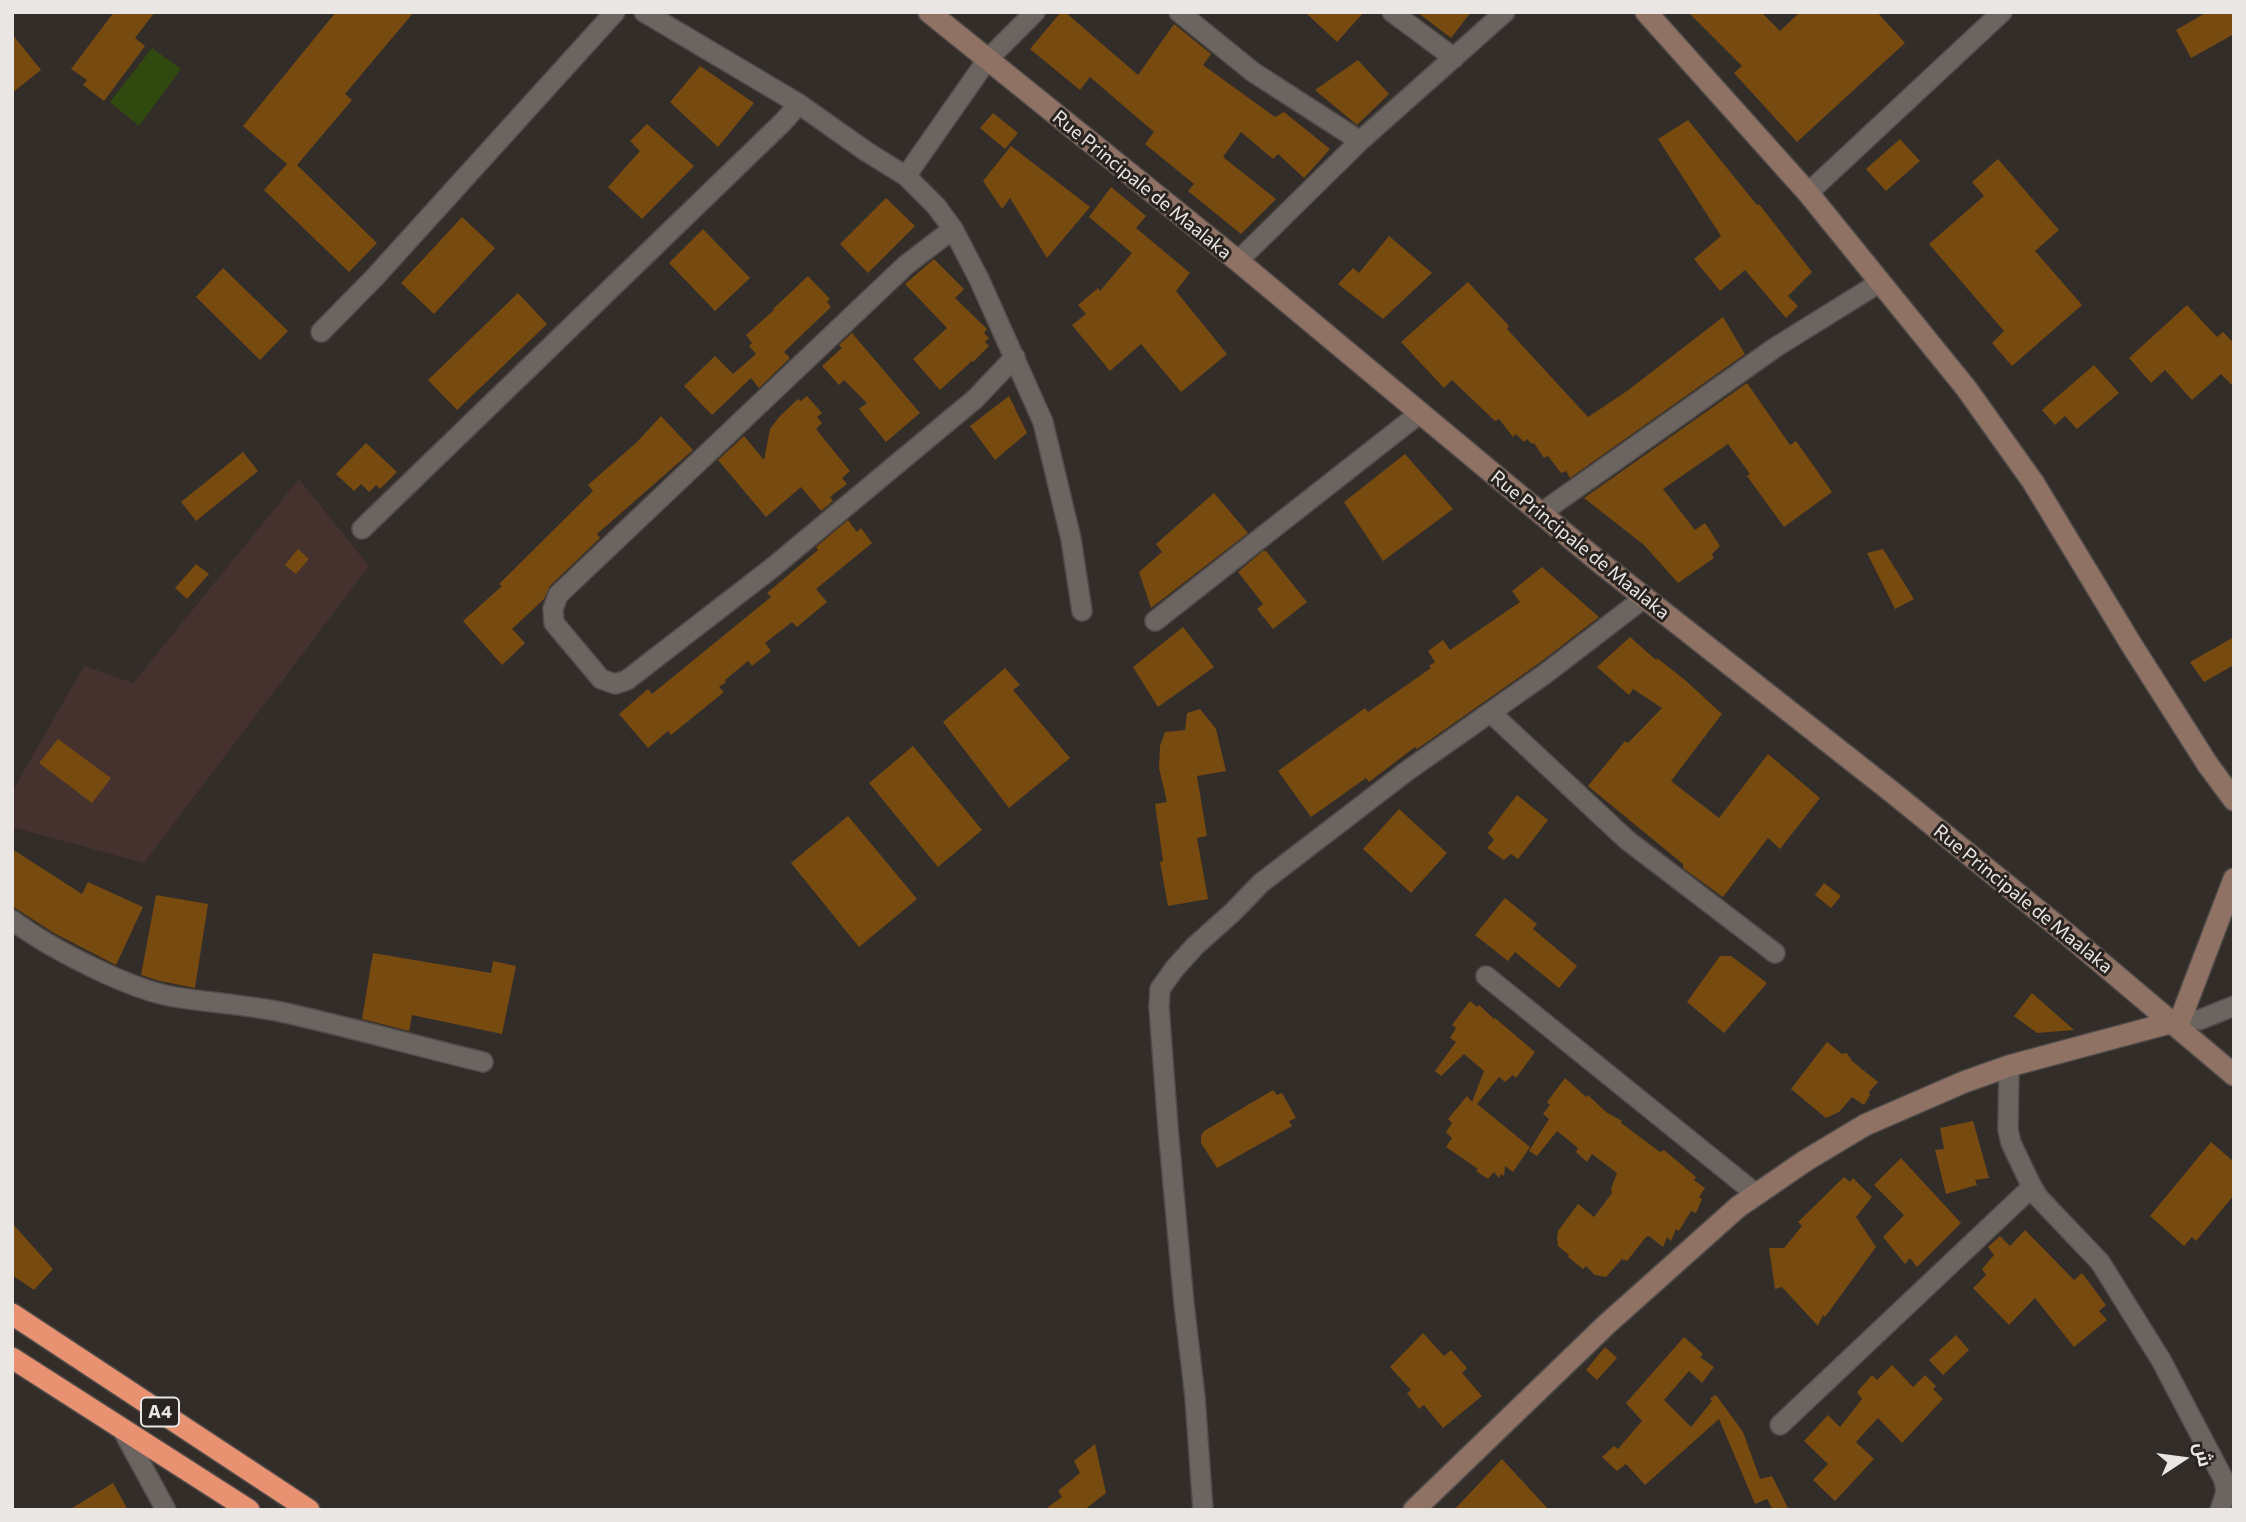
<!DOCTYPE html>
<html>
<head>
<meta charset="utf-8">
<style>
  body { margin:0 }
  #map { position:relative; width:2246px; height:1522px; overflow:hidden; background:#332d2a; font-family:Commissioner,Cairo,sans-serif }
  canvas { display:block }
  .frame { position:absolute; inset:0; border:14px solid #eae6e4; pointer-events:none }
  .north { position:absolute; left:2148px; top:1424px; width:70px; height:70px; -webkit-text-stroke:5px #292420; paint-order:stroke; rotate:77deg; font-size:19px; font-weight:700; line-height:28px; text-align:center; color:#eae6e4 }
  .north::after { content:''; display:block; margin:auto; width:24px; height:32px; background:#eae6e4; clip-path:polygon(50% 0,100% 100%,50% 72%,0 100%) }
</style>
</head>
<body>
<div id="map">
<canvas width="2246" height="1522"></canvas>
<div class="frame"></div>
<div class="north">ش</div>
</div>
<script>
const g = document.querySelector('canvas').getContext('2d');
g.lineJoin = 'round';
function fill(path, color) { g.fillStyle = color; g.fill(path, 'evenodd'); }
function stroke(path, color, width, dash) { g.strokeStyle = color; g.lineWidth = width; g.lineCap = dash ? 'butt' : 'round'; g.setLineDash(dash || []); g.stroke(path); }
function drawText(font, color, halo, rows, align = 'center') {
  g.font = font + ' Commissioner,sans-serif'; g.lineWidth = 6; g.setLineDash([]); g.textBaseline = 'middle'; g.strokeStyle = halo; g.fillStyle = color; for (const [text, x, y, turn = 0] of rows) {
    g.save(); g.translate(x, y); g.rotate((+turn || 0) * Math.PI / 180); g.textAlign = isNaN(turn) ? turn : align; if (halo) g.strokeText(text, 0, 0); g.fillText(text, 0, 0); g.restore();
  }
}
fill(new Path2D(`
  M299,479L369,566L144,863L12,827V792L84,666L133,683Z`), '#45312e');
fill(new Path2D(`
  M152,48L181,69L139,126L110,102Z`), '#30490f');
fill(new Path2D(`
  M114,12H155L135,38L145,46L104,101L83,85L87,80L71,69Z
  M336,12H414L345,94L352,100L297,165L377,243L349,272L264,190L287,164L243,126Z
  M1061,12H1065L1138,75L1174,24L1211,54L1203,65L1275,117L1284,112L1330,149L1304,178L1278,154L1273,159L1241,132L1223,157L1276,199L1241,234L1188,191L1194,184L1145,144L1154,132L1090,77L1080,90L1030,49Z
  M1305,12H1364L1337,42Z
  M1417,12H1471L1451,38Z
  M1688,12H1761L1780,31L1800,12H1877L1905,43L1797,142L1734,73L1742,66Z
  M2207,12H2234V34L2191,58L2176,30Z
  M12,34L41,70L12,93Z
  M1358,60L1389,94L1357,125L1315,90Z
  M700,66L754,103L718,147L670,102Z
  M993,113L1018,133L1005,149L980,128Z
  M1688,120L1757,205L1759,204L1812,272L1788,296L1798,306L1786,318L1745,270L1720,291L1694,259L1721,236L1658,139Z
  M647,124L694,166L642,219L608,187L640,151L630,141Z
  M1900,139L1920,161L1886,191L1866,169Z
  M1011,146L1090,207L1047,258L1010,198L1002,209L983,181Z
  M1998,159L2059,230L2035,251L2082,305L2012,366L1992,343L2004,331L1929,244L1984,196L1972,182Z
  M1111,187L1146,216L1136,228L1190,273L1176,291L1227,354L1181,392L1141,344L1110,371L1072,325L1086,314L1078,305L1098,288L1100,291L1132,253L1089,217Z
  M886,198L915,226L868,273L840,244Z
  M462,217L495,248L434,314L401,283Z
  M703,229L750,278L715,311L669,263Z
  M1389,236L1432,273L1383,319L1338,284L1353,268L1359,273Z
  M934,259L964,289L955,298L987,329L984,333L989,338L985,342L989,346L973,362L972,361L940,390L913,359L947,328L905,284Z
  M223,268L288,331L260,360L196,297Z
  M808,276L830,299L827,302L831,307L784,352L790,358L759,388L751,378L712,415L684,386L715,356L733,374L756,354L749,346L752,343L746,335L774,310L773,309Z
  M1468,282L1509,326L1507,329L1588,417L1627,391L1723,317L1745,354L1570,478L1566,471L1561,473L1548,456L1544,458L1534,443L1532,444L1527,439L1524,442L1516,434L1513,437L1499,419L1495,421L1452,380L1444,388L1401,342Z
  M518,293L547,324L457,410L428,380Z
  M2187,305L2217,337L2223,332L2234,343V387L2221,374L2192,400L2165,370L2151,383L2129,358Z
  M852,333L920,413L886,442L859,409L867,403L844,380L839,385L822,366L842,348L839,345Z
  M2094,365L2119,393L2077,429L2065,416L2055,425L2042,410Z
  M1747,383L1790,445L1796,441L1832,492L1784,527L1747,476L1750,474L1728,444L1663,489L1695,530L1705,523L1720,546L1712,554L1714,558L1678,583L1644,545L1584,498Z
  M807,396L822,413L817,417L822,423L816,429L850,471L842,478L847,484L830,497L833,501L821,511L801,487L766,517L718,460L744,436L764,460L770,429L780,416L798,399L801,401Z
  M1009,396L1027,433L995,460L970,426Z
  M661,416L693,450L597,534L600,538L550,586L544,599L512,629L525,643L502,665L463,621L502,586L499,584L593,491L588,485L637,442Z
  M366,443L397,472L380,489L376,485L369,492L361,484L354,491L336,474Z
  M243,452L258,471L196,521L181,502Z
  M1405,454L1453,509L1383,561L1344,502Z
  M1214,493L1248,533L1151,608L1139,572L1162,552L1156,544Z
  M848,520L857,532L861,528L872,543L816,589L827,602L797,627L792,622L765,643L771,651L752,666L748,661L725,680L726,682L719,687L724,692L671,735L668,731L648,748L619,714L648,689L652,694L771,597L767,593L818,550L816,547Z
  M298,549L309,559L296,574L285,565Z
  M1883,549L1914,599L1895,609L1867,553Z
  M1263,551H1266L1307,602L1273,629L1257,609L1263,604L1238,572Z
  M196,564L209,574L187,599L175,588Z
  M1542,567L1599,617L1538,664L1417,749L1415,747L1369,782L1366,778L1311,817L1278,771L1365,708L1368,712L1431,668L1429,666L1435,662L1428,651L1443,640L1450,650L1520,602L1512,591Z
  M1183,627L1214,667L1158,707L1133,667Z
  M1630,637L1656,660L1657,658L1685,680L1722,714L1671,781L1719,818L1768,754L1820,798L1780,849L1768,838L1723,897L1683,868V864L1588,786L1625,741L1628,743L1662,708L1633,689L1629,695L1597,667Z
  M2234,637V665L2204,682L2190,662Z
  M1005,668L1020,685L1013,690L1070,758L1009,808L943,722Z
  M1200,709L1216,729L1226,771L1197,776L1207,836L1197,838L1208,899L1168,906L1160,862L1163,861L1155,804L1167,802L1159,768L1160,746L1165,732L1185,730L1187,713Z
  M58,739L111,778L92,803L39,763Z
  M913,746L982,830L938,867L869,783Z
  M1517,795L1548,820L1518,859L1511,854L1504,860L1487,848L1494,840L1488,833Z
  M1399,809L1447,853L1411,893L1363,849Z
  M848,816L917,899L859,947L791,863Z
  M12,849L82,894L88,882L143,907L116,965L54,933L12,906Z
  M1824,883L1841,896L1831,908L1815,895Z
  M156,895L208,904L195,988L160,981L141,975Z
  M1505,898L1537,924L1533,929L1577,966L1559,988L1515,952L1508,961L1475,935Z
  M373,953L491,973L493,961L516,966L502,1034L412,1015L409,1031L362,1019Z
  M1720,956H1731L1767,983L1724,1033L1687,1002Z
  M2032,993L2074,1030L2037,1033L2014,1016Z
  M1470,1001L1477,1007L1479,1005L1494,1019L1495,1018L1535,1052L1516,1078L1513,1075L1505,1082L1499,1077L1477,1104L1530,1147L1513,1172L1505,1166L1504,1176L1501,1174L1499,1178L1494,1172L1488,1179L1476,1171L1478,1169L1446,1147L1452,1138L1446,1132L1452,1123L1448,1119L1467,1096L1472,1102L1484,1071L1464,1054L1441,1076L1435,1071L1456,1042L1450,1038L1456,1028L1452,1025Z
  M1827,1042L1842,1054L1847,1053L1852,1061L1878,1082L1869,1092L1870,1095L1864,1105L1852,1097L1839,1112L1826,1118L1791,1089Z
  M1565,1078L1586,1097L1588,1095L1606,1112L1622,1121L1621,1123L1660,1152L1664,1150L1696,1177L1694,1180L1705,1188L1699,1197L1702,1199L1696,1213L1691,1211L1679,1231L1676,1229L1671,1241L1667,1237L1663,1247L1649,1236L1646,1237L1627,1261L1622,1259L1606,1277L1595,1275L1586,1266L1583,1269L1568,1257L1569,1255L1558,1246L1557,1238L1558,1231L1578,1204L1594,1217L1612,1193L1611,1189L1617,1173L1592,1154L1587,1162L1576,1152L1578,1148L1557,1131L1537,1156L1529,1151L1549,1119L1543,1114L1550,1105L1547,1102Z
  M1273,1090L1277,1095L1282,1093L1296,1118L1289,1121L1292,1126L1217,1168L1201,1143V1136L1204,1131Z
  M1973,1121L1989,1178L1975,1180L1977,1185L1946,1194L1935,1150L1944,1149L1940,1128Z
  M2211,1142L2234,1162V1195L2196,1241L2192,1237L2184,1246L2150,1216Z
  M1901,1158L1961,1223L1917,1267L1910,1258L1905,1264L1883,1237L1904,1215L1874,1185Z
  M1844,1177L1850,1182L1853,1178L1872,1197L1856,1217L1876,1247L1825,1317L1823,1315L1818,1326L1782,1287L1775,1289L1769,1248H1784L1802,1226L1798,1222Z
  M12,1223L53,1269L34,1290L12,1275Z
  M2025,1230L2074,1280L2082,1273L2106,1305L2099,1311L2107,1320L2074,1347L2035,1298L2009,1325L1973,1288L1986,1275L1982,1269L1994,1255L1988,1247L2000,1236L2010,1246Z
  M1423,1333L1444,1356L1451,1350L1467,1368L1462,1373L1482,1396L1443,1428L1424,1405L1419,1409L1407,1393L1411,1390L1390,1367Z
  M1956,1335L1969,1350L1943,1375L1929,1360Z
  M1684,1337L1703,1354L1700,1357L1714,1367L1702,1383L1689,1371L1664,1400L1691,1427L1712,1401L1710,1398L1716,1395L1743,1432L1760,1479L1772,1476L1789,1510H1773L1766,1497L1767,1499L1755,1504L1719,1419L1645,1485L1626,1464L1617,1471L1602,1457L1614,1446L1618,1449L1642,1421L1626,1403Z
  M1605,1347L1617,1358L1597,1380L1586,1370Z
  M1892,1365L1913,1387L1925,1375L1936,1386L1933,1389L1943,1399L1902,1443L1878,1418L1856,1442L1874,1459L1835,1501L1813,1480L1828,1464L1804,1441L1828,1415L1840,1427L1862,1399L1857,1392L1872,1375L1877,1380Z
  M1095,1444L1106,1493L1084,1510H1044L1062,1497L1058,1491L1080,1473L1074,1461Z
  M1502,1459L1549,1510H1454Z
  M113,1483L128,1510H69Z`), '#774a10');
const street = new Path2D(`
  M644,12L799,104L867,152L906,176L936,206L953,229L979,279L1043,422L1071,539L1082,611
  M1179,12L1253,72L1360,141
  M1392,12L1454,58
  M906,176L987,60L1035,12
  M1808,193L2002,12
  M953,229L906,265L558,595L553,609L554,623L601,679L615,684L627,680L772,568L975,399L1015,357
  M1238,261L1360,141L1505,12
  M321,332L375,277L615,12
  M1541,513L1776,347L1879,283
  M362,529L783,122L799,104
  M1155,621L1420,413
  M1491,713L1627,840L1775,953
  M12,920C49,948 130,990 175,997C212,1003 249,1005 286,1013C352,1028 417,1046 483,1062
  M1486,976L1756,1194
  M2181,1018L2199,1020L2234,1006
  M2009,1066L2008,1130L2011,1143L2032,1187L2039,1198L2100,1262L2161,1360L2224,1480L2226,1492L2220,1510
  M1780,1425L2032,1187
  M122,1429L166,1510
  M1203,1510L1195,1397L1184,1304L1168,1128L1159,1007L1160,989L1175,968L1195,946L1233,912L1261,883L1407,771L1545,674L1644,598`);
const secondary = new Path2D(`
  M929,12L1238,261L1598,561L1892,792L2067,934L2234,1075
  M1646,12L1808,193L1966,388L2033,482L2131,644L2208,765L2234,800
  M1414,1510L1607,1324L1738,1207L1805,1161L1865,1125L1964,1082L2009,1066L2173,1022L2181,1018L2234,879`);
const highway = new Path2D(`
  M12,1314L309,1510
  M12,1358L249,1510`);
stroke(street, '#514c49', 22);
stroke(secondary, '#514c49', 24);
stroke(highway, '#514c49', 24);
stroke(street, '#6b6460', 19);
stroke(secondary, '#907265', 21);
stroke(highway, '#e89272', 21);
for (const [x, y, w] of [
  [160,1412,38]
]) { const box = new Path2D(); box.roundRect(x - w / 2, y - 14.5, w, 29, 5); g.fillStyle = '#292420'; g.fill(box); stroke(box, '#eae6e4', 2); }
drawText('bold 18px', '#eae6e4', null, [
  ["A4",160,1412]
]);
drawText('19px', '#eae6e4', '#292420', [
  ["Rue Principale de Maalaka",1142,185,39],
  ["Rue Principale de Maalaka",1580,545,39],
  ["Rue Principale de Maalaka",2023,899,39]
]);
</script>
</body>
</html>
